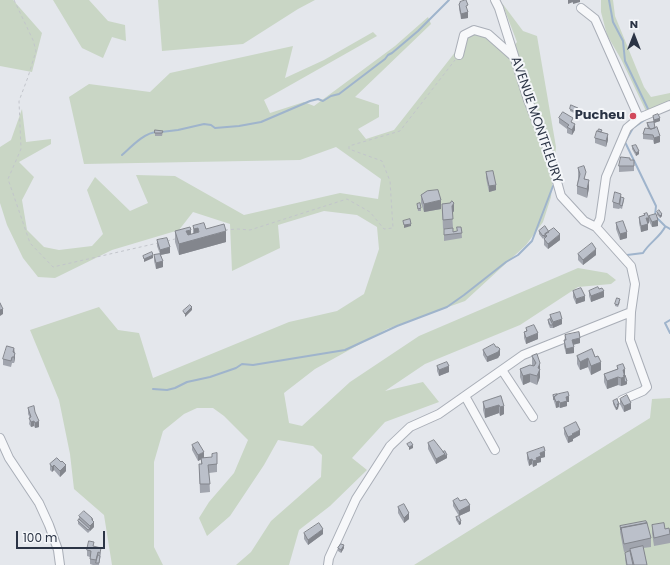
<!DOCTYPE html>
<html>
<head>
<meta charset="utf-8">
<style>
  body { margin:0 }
  #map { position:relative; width:670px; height:565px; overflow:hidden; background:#e4e7ec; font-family:Poppins,sans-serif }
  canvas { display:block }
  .north { position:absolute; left:614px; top:16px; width:40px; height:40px; -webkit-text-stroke:3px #f4f6f9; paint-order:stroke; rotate:0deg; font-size:11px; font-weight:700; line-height:16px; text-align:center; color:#2b3445 }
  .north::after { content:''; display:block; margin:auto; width:14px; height:18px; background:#2b3445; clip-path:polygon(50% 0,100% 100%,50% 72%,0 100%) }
  .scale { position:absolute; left:16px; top:531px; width:89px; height:18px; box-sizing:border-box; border:2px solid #2b3445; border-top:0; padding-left:5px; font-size:12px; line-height:14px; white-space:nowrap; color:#2b3445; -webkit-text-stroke:3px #f4f6f9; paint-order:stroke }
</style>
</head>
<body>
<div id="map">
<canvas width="670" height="565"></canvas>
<div class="north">N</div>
<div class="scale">100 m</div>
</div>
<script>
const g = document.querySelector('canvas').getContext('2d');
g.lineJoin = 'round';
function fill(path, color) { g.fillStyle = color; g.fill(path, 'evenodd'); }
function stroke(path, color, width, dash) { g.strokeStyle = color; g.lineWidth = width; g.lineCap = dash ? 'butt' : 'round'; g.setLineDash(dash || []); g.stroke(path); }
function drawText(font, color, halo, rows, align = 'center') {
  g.font = font + ' Poppins,sans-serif'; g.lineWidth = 4; g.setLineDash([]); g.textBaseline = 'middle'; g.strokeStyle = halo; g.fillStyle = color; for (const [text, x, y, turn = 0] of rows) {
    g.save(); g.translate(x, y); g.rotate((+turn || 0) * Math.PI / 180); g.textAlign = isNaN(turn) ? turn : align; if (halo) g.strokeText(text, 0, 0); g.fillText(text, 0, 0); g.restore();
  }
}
fill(new Path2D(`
  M0,0H13L42,33L32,72L0,66Z
  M53,0H89L108,21L125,25L126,41L112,37L103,58L82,48Z
  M158,0H315L298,9L243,44L162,51Z
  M601,0H613L615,16L644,87L651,97L670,93V101L651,111H646L621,59L607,35L601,12Z
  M502,3L523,31L537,36L556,147L551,197L543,222L526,245L465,301L387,329L315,369L284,393L289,423L302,426L350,382L419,336L578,268L607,273L616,280L611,284L578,287L520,325L425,364L385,391L423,382L439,402L385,422L352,458L367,470L330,506L299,530L289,565H236L251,552L271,521L321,477L322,455L313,446L278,440L264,465L230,516L207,536L199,518L209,502L234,473L248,440L224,416L213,408H197L184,414L163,431L154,462V547L163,565H112L104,515L74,489L70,454L59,400L30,330L99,307L118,330L139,333L153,378L289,322L337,311L364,294L379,249L377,227L357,215L324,211L278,225L280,248L232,271L230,224L193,212L179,230L112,250L55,278L38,277L23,258L7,225L0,203V147L11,140L22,109L26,142L51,139V144L19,162L34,177L22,200L27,230L44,247L59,250L92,246L103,234L87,190L95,177L130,211L148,203L136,175L175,176L244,215L340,193L378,199L381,179L336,147L300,160L84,164L69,97L89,84L150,92L170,73L293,46L285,78L324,60L373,32L377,36L264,100L270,113L304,102L314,106L395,46L428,17L431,24L355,97L379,105V117L358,129L366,139L394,130L471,32L501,43L510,51L517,42Z
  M670,398V565H414L650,418L652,399Z`), '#c9d6c5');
stroke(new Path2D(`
  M609,0L613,22L623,41L625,61L649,111
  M646,119L633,128L625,142L656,206L655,216L665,226L670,229
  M161,132L178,130L204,124L211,125L215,128L239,126L261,122L310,101L318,99L323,101L331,96L339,94L385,59L388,55L392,53L418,31L449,0
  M122,155C131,147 145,132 157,132
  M627,255L643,253C649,243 660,237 665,227
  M670,320L665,323L670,333
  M153,389L167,390L175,388L187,382L210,377L236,368L242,364L253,365L345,350L397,326L447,307L464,295L506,262L518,255L532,241L553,186`), '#9fb4cc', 2);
const minor = new Path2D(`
  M581,8L595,19L639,118
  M459,55L464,35L474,30L488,34L514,57
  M596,227L600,219L606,177L627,128L639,118L670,105
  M502,370L533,417
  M465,396L495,450
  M622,400L643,391L647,387L630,340L631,312
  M0,438L9,458L39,503L49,525L58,550L60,565
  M328,565L329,558L356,499L390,446L410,427L439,414L523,355L631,312L635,284L631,266L596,227L584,221L561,196L549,153L528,100L499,8L495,0`);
stroke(minor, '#a9aeb7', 10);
stroke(new Path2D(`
  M14,0L33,40L36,51L28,77L19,101L21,149L8,179L30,243L53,267L158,243
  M225,230L238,229L250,230L347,199L370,212L384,229L393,228L390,181L382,161L349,149V146L400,131L455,60
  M167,241L175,239`), '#c2c5cb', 1, [3, 3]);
stroke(minor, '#f7f8fa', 8);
fill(new Path2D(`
  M460,2L468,11V18L461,19L459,9V4L460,3Z
  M570,109L578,110L576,114L570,111Z
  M653,116L660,121L654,123L655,128L660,142L654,144L653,140L643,139V134L648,128L647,126V123L653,122Z
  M559,118L573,123L575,130L572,135L567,133V129L559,123Z
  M155,130L163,131L162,136H155Z
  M602,132L608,140L606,147L595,143V138Z
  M632,146L639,154L636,156L632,149Z
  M630,160L634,165V171L619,172V166Z
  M578,168L586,180L589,188L587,198L577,194V186L578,179Z
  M486,172L496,190L489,192L486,178Z
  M421,195L441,209L424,212L421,203Z
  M621,197L624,200L622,209L620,208L619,209L613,208V202Z
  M417,204L421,208V211H418Z
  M442,204L454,211L452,213L453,228L443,229Z
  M657,212L662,216L660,218L657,215Z
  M644,214L649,223H648V230L641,232L639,223V217L644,215Z
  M649,216L658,226L652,227L649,221Z
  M616,223L627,238L620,240L616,229Z
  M193,226L206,229L226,242L179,255L175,242V231L191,234H193Z
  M457,227H461L462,238L444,241V229L453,232L457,231Z
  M539,231L549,232L560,240L548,249L544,245V238L543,239L539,234Z
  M157,240L170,253L161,255L163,267L156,269L154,261V255L160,254L157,246Z
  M578,254L596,255L583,265L578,260Z
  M573,291L585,301L576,304L573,297Z
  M589,291L604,297L591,302L589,296Z
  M620,302L618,307L615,306V304Z
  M550,315L562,324L553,328H550L548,323V320L550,319Z
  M526,328L538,339L526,344L524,338V332L526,331Z
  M565,335L580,343L573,345L574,353L566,354L564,346Z
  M496,347L500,355L498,358L487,362L483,355V350Z
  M14,348L15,358L14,363H12L11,367L3,365V359Z
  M592,349L601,370L591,375L588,367L580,370L577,364V356Z
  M532,356L540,368V377L537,385L530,382L523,385L520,377V369L532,365Z
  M437,366L449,372L439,376L437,371Z
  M617,366L625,375L627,384L621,386L618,385L607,389L604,382V374L617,369Z
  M553,395L569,402H567V406L560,408L559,407L556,408L553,398Z
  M501,396L504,414L500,416L499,413L485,418L483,410V402Z
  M620,399L631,409L624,412L620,404Z
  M613,401L619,406L618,407V409L616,410L613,404Z
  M28,408L35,412L39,427L35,428L34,426L31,427L29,424L30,418L28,414Z
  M564,428L580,435L573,439V441L568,443L564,434Z
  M428,443L447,458L436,464L428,449Z
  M192,445L204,458L217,464V472L209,473L210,492L200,493L199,464H201V459L198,461L192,450Z
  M527,453L545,457L541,458V462L537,463V465L533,467L532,464L529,466L527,459Z
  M57,458L66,471L60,477L54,470L52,472L50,470V464Z
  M453,501L470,511L459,516L453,506Z
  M398,507L409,519L404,523L398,513Z
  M79,516L93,521L94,527L88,533L78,524V521L79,519Z
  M456,517L461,524L459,525L456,520Z
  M652,525L665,529L670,532V543L654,546L652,533Z
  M620,526L651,538V547L643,548L647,565H626L625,558V553L630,551L624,552L620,532Z
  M304,533L323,534L308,545L304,539Z
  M94,546L101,553L99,565H93L90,564V557L87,556V550Z
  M338,548H344L341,553L338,551Z`), '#a1a5ae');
fill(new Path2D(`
  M568,0H573V2L568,4Z
  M573,0H580V2L573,4Z
  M468,12V18L461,19V14Z
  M660,118V121L654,123V120Z
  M575,124V130L572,135V130Z
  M608,134V140L606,147V141Z
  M660,136V142L654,144V138Z
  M639,151V154L636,156V153Z
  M589,180V188L587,198V189Z
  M496,185V190L489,192V186Z
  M441,200V209L424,212V204Z
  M454,203V211L452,214V206Z
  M662,214V216L660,218V216Z
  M646,218H649V223L646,224Z
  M658,220V226L652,227V222Z
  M411,224V226L404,228V225Z
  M648,224V230L641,232V226Z
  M198,228V239L226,231V242L179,255V244L186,231L191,230V241L194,240V229Z
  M627,232V238L620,240V234Z
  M560,234V240L548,249V244Z
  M170,247V253L160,255V250Z
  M596,249V255L583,265V260Z
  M153,255V258L144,262V259Z
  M163,261V267L156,269V263Z
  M604,291V297L591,302V296Z
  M585,296V301L576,304V299Z
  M192,307V310L185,317V314Z
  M3,309V314L0,316V310Z
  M562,319V324L553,328V322Z
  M538,333V339L526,344V338Z
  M580,338V343L572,345V340Z
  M574,347V353L566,354V349Z
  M14,348L15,358L14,363V354L13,358V352Z
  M500,349V355L498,358L487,362V357Z
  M588,358V367L580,370V362Z
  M601,362V370L591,375V366Z
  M540,363V371V369V377L537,385L538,368Z
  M449,366V372L439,376V370Z
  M625,369V385L621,386V378L623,370Z
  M530,374V382L523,385V376Z
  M618,377V385L607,389V381Z
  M627,381V384L625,385V382Z
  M569,396V402H567V406L560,408V403L566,397Z
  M559,401V407L556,408V402Z
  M631,403V409L624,412V406Z
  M617,404H619L618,409L616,410V408Z
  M499,405V413L485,418V409Z
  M504,406V414L500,416V407Z
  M34,421V426L31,427V422Z
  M39,421V427L35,428V423Z
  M580,430V435L573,439V441L568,443V437L572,434Z
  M413,445V448L409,450V447Z
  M545,451V457L541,458V462L537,463V465L533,467V461L540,453Z
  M204,452V458L198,461V455Z
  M445,454L447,455V458L436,464V459Z
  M532,459V464L529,466V460Z
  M54,465V470L52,472V467Z
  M66,465V471L60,477V471Z
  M470,505V511L459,516V511Z
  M409,513V519L404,523V518Z
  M92,518L93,519V522H94V527L90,531V526Z
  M461,521V524L459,525V522Z
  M323,529V534L308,545V540Z
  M344,545V548L341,553V550Z`), '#83868d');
const building = new Path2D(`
  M466,0L468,5L466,6L468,12L461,14L459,4L460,3V2Z
  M571,105L578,108L576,112L570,109Z
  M563,112L573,118L571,122L575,124L572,130L567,127L569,125L559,118Z
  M658,114L660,118L654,120L653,116Z
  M654,122L655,128L651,129H650L647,123Z
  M657,127L660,136L654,138L653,135L643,134L645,128L651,129Z
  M599,129L602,130L601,132L598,131Z
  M155,130L163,131L162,133H155Z
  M597,131L608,134L606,141L595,138Z
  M636,145L639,151L636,153L632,146Z
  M621,157L630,158V160H634V166H619Z
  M584,166L586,172L584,179L589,180L587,189L577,186L580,174L578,168Z
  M493,171L496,185L489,186L486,172Z
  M438,190L441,200L424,204L421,195L427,191Z
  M615,192L621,194L619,204L613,202Z
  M621,197L624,198L622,206L620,205Z
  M452,201L454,203L452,206L453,219L443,220L442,204L450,203Z
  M420,203L421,208L418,209L417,204Z
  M659,210L662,214L660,216L657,212Z
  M647,213L649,218H646L648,224L641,226L639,217L645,215L644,214Z
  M656,214L658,220L652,222L649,216Z
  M410,219L411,224L404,225L403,221Z
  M623,221L627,232L620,234L616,223Z
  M204,223L206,229L224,224L226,231L179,244L175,231L190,227L191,230L186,231L188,235L199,232L198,228L194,229L193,226Z
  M545,226L549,232L545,234V237L544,235L543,236L539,231Z
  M457,227H461L462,233L444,235V229L453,228V232L457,231Z
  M554,228L560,234L548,244L544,239L547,236L545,234Z
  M167,238L170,247L160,250L157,240Z
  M592,243L596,249L583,260L578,254Z
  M152,252L153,255L144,259L143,256Z
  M160,254L163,261L156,263L154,255Z
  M598,287L599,289L602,288L604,291L591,296L589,291Z
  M581,288L585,296L576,299L573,291Z
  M617,298L620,299L618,305L615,304Z
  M0,303L3,309L0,310Z
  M190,305L192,307L185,314L183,311Z
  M560,312L562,319L553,322L550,315Z
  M550,319L553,325H550L548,320Z
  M534,325L538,333L526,338L524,332L527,331L526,328Z
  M579,332L580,338L572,340L574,347L566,349L564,340H566L565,335Z
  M494,344L496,347H498L500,349L498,352L487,357L483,350Z
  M7,346L14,348L13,352L15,353L14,357H12L11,361L3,359Z
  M592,349L595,357L598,356L601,362L591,366L588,358L580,362L577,356Z
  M537,354L540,363L538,368L540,369L537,376L530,374L523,376L520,369L530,365L534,366L536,363L532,356Z
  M447,362L449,366L439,370L437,366Z
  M623,364L625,369L623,370L625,377L621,378L618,377L607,381L604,374L618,369L617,366Z
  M624,375H625L627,381L625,382Z
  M568,392L569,396L566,397L567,401L560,403L559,401L556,402L554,397L558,394Z
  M557,394L554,397V400L553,395Z
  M627,395L631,403L624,406L620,399Z
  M501,396L504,406L500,407L499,405L485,409L483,402Z
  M617,399L619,404H617L618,406L616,408L613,401Z
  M34,406L35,412L39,421L35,423L34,421L31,422L29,418L31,417L28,408Z
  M576,422L580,430L572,434L573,435L568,437L564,428Z
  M434,440L445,454L436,459L428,443Z
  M198,442L204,452L198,455L192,445Z
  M411,442L413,445L409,447L407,444Z
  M544,447L545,451L540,453L541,456L536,458L537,460L533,461L532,459L529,460L527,453Z
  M445,451L447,455L445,456V454L443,452Z
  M217,453V464L208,465L210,484H200L199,464H202L201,458L212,457V454Z
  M57,458L61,462L62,461L66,465L60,471L54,465L52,467L50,464Z
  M458,498L460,501L466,499L470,505L459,511L453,501Z
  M404,504L409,513L404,518L398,507Z
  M84,511L92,518V520L94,522L90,526L79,516Z
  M459,516L461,521L459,522L456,517Z
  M79,519L90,529L88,530L78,521Z
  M646,521L647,523L621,528V530L620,526Z
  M319,523L323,529L308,540L304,533Z
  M647,523L651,538L624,544L621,528Z
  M664,523L665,529L669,528L670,534L654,538L652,525Z
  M89,541L94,542L93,546L101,548L100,553L98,552L96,560L90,559L91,551L87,550Z
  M341,544L344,545L341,550L338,548Z
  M643,546L647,565H634L630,549Z
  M630,551L633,565H627L625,553Z
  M98,555L100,556L99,563H96Z`);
fill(building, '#bbc0ca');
stroke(building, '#83868d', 1);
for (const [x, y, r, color] of [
  [633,116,4,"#d1495b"]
]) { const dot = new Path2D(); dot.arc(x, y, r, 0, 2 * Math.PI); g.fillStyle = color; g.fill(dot); stroke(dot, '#f4f6f9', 1.5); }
drawText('bold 13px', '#2b3445', '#f4f6f9', [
  ["Pucheu",625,116]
], 'right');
drawText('13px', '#2b3445', '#f4f6f9', [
  ["AVENUE MONTFLEURY",536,120,71]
]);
</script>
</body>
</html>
